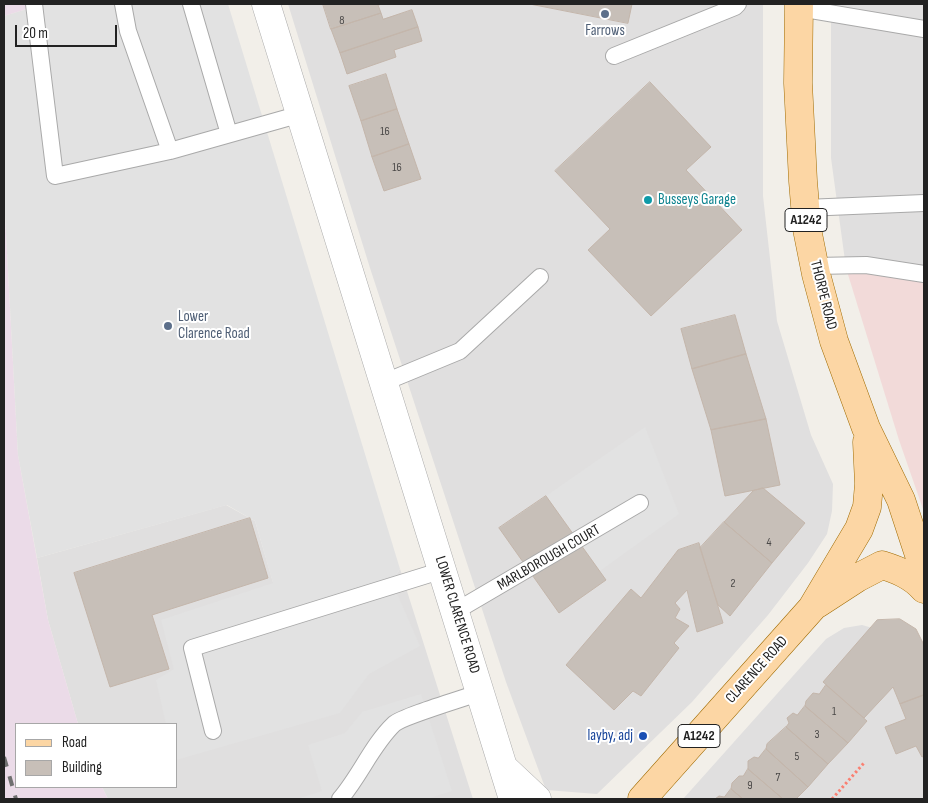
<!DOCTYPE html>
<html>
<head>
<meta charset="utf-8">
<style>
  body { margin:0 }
  #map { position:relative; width:928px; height:803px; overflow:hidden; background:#f2efe9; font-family:"Sofia Sans Condensed",sans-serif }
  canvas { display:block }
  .frame { position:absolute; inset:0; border:5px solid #222; pointer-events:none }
  .legend { position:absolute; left:15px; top:723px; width:162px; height:65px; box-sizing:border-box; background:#fff; border:1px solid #a7a7a7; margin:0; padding:6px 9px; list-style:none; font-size:15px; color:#222 }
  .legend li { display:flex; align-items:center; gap:10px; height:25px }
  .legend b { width:25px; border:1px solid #a7a7a7 }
  .scale { position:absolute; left:15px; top:25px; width:102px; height:22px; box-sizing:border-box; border:2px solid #222; border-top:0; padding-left:6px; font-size:15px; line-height:18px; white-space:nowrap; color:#222; -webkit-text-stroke:4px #fff; paint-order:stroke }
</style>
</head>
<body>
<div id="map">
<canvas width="928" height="803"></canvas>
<div class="frame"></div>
<ul class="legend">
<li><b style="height:6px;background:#fcd6a4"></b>Road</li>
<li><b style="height:14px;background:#c7bfb8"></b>Building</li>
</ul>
<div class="scale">20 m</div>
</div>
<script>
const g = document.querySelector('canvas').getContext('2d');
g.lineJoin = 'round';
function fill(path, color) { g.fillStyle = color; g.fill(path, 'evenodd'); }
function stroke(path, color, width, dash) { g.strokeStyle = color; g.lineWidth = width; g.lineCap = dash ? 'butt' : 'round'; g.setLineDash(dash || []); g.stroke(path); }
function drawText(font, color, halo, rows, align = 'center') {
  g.font = font + ' "Sofia Sans Condensed",sans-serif'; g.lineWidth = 4; g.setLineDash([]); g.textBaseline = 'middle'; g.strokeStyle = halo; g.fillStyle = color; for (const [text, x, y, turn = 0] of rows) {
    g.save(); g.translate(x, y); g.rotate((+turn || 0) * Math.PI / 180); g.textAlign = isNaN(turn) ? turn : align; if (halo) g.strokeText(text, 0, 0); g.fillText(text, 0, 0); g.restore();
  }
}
fill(new Path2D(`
  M288,4H763V196L777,321L811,435L833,484L832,511L827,534L808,563L768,615L692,702L597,794L546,790L506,682L370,268Z
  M831,4H924V280L846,268L831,158Z
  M226,505L255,521L275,589H387L400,569L473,799H108L102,787H176V724H78L48,620L37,558Z
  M862,625L883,631L903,653L924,698V799H683L826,639L844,628Z`), '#e0dfdf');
fill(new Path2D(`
  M846,268L924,280V512L899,440Z`), '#f2dad9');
fill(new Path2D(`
  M4,4H44L4,16Z
  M4,197L18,455L48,620L78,724H16V787H102L108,799H4Z`), '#ebdbe8');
fill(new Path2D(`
  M44,4H228L400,569L392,582L420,646L369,674L340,713L176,760V724H166L156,680L174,669L161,620L273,583L255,521L227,505L37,558L18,455L4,197V16Z
  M645,427L679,514L600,571L546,496Z
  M421,694L452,791L426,799H297L322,791L308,745L345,733L362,712Z`), '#e2e2e2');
const building = new Path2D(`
  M323,4H383L378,5L381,13L331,29Z
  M530,4H632L628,23Z
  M412,10L418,27L340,53L331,29L381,13L383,19Z
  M418,27L422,41L394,50L396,57L347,74L340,53Z
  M386,74L397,109L361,121L349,86Z
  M650,82L711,147L686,170L742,230L651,316L588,250L610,229L555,171Z
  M397,109L409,144L372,157L361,121Z
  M409,144L421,179L384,191L372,157Z
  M735,315L746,354L692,369L681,329Z
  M746,354L766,419L711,430L692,369Z
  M766,419L780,485L725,496L711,430Z
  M763,488L805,523L772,563L724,522L753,491Z
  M546,496L606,580L559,613L499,528Z
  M250,518L268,578L152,615L169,669L110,687L74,573Z
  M724,522L772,563L730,616L718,605L700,548Z
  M699,543L723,623L697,632L687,590L675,603L680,609L675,618L689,626L674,643L679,648L641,696L633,691L614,710L566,665L631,589L641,598L678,550Z
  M900,619L916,629L924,645V695L900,704L893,687L864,718L823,682L877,620Z
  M826,685L867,721L848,743L805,706L806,701L813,693L819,694Z
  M924,695V756L922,757L916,746L896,754L885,727L906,719L900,704Z
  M805,706L848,743L828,764L786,727L789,723L787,718L793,713L797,715Z
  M786,727L828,764L808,787L766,749L767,744Z
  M766,749L808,787L796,799H783L748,769V761L754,757L758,758Z
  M748,769L783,799H743L731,789L732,783L739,776H743Z
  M731,789L743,799H715L719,796L724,797Z`);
fill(building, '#c7bfb8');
stroke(building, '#c4b6ab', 1);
const service = new Path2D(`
  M34,4L55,176L170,151L301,114
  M123,4L128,31L170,151
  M191,4L229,134
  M799,8L924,29
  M614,56L735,7L738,4
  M805,208L924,203
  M815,266L866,265L924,274
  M385,382L460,351L540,277
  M456,611L640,503
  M213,731L192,648L443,570
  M340,799C360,776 372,745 394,724C403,716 465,698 481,692`);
const minor = new Path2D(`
  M266,4L513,799
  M505,769L537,799`);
const primary = new Path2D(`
  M799,4L798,83L803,181L807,229L816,274L834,341L866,428L901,500L924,570
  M817,604L857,578L882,565C898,570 913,576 924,589
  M642,799L812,608L859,529L867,507L869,484L867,442`);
stroke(service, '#a9a9a9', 18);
stroke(minor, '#a9a9a9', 29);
stroke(primary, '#a06b00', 29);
stroke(new Path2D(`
  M832,799L864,763`), '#fa8072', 3, [2.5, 2.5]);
stroke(service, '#fff', 16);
stroke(minor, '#fff', 28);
stroke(primary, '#fcd6a4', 28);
stroke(new Path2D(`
  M4,757L16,799`), '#707070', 4, [10, 10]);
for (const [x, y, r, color] of [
  [605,14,5,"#5c6f8a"],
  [648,200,5,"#0f9aa8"],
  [168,326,5,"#5c6f8a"],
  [643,736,5,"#1a4fb4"]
]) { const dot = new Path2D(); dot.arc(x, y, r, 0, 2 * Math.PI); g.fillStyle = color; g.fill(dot); stroke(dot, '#fff', 2); }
drawText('12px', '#4b4948', null, [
  ["8",342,21],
  ["16",385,132],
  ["16",397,168],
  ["4",769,543],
  ["2",733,584],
  ["1",834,712],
  ["3",817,735],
  ["5",797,757],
  ["7",778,778],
  ["9",750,786]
]);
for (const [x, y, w] of [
  [806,220,42],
  [699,736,42]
]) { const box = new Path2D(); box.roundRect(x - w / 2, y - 11.5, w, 23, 4); g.fillStyle = '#fff'; g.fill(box); stroke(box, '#222', 1); }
drawText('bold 14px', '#222', null, [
  ["A1242",806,220],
  ["A1242",699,736]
]);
drawText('15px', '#4e5e75', '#fff', [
  ["Farrows",605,31],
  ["Lower",178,317,"left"],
  ["Clarence Road",178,334,"left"]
]);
drawText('15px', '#0d838f', '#fff', [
  ["Busseys Garage",658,200]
], 'left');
drawText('15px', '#222', '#fff', [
  ["THORPE ROAD",823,295,76],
  ["MARLBOROUGH COURT",549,558,-30],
  ["LOWER CLARENCE ROAD",457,615,73],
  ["CLARENCE ROAD",757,670,-48]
]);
drawText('15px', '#164399', '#fff', [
  ["layby, adj",633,736]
], 'right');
</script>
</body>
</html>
